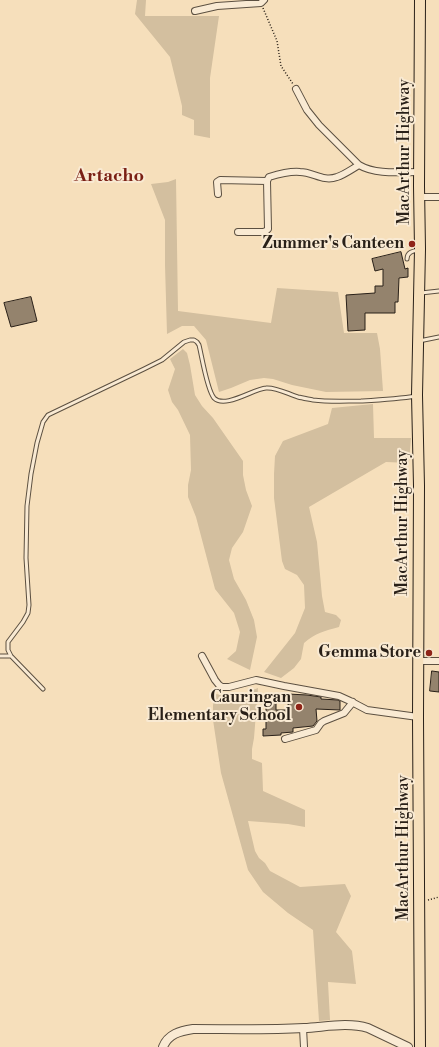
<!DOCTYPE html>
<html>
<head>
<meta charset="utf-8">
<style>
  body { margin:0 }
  canvas { display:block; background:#f6dfbb }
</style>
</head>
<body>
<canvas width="439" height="1047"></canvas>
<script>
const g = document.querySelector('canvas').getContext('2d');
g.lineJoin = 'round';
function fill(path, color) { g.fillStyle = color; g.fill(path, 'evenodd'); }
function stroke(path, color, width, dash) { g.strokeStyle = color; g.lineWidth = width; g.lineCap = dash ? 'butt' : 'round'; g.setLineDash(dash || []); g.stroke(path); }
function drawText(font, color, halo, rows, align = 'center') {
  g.font = font + ' "Libre Bodoni",serif'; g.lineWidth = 4; g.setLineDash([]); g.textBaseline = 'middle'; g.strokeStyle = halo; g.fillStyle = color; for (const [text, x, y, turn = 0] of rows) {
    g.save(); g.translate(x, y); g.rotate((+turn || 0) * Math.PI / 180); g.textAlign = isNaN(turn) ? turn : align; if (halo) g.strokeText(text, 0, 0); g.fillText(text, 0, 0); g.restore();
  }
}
fill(new Path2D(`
  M137,0H146L145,16H219L210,78V138L194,135V120L182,115V106L170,57L135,14Z
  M176,179L178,311L271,323L277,288L338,292L344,333H377L380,349L383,391L326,392L292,385L273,379L264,378L250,380L231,388L219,392L206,340L194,326H182L167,334L165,265V220L151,184L168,182Z
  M183,349L187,353L190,365L195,395L202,406L213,418L243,461V475L246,490L252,506L243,532L232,548L229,560L234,579L246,600L254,620L257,637L250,670L227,659L236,651L240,632L234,613L215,589L196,517L188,497V485L191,470L190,435L178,410L172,402L168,390L175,369L170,359Z
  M373,404L374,438H411L409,463L386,462L309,507L317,542L322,596L325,612L336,615L341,620L339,627C324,631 316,633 304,643L301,659L294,668L281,678L264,672L295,633L305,608L304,585L297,575L285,569L282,561L274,498V474L275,456L283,441L328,424L332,408Z
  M258,688L254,738L252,749V759L262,763L263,791L305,810V827L288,824L248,821L255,851L259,858L265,863L270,871L300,887L345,884L351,896L336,932L352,951L356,984L328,982L330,1020L319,1021L313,930L288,913L263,892L248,870L221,773L213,720V705L216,694L235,697Z`), '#d3bf9f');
const building = new Path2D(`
  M401,252L405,269L408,268V277L399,278L398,302H395V313H365V330L348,331L346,295L375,293V286H383V269L375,271L372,259Z
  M31,297L37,321L11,327L4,303Z
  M432,671L439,672V692L430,691Z
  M288,694L307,695L321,697V699L338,700L340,701V710L316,709L317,721L313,726L293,728V732L281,733V735L263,736V729H266V701H276V710H288Z`);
fill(building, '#94836d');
stroke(building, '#292018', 1);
const service = new Path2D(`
  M407,259C407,252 413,251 418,250
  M421,293L439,291
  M419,341L439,337
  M0,656H11
  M43,689L11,656L8,650V642L23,622L28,613L29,605L26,558L27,506L31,474L37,443L43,422L48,415L144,369L162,360L184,342L190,340H194L197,342L199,345C202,357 207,390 214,398C225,409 253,389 266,388C276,387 288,394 298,397C302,398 308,399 313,400C329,402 345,401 361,401C379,400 398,399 416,396`);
const minor = new Path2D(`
  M195,11L217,6L261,3L264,0
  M296,89L307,110L319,125L359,165C376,175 400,172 419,172
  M218,194L217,182L220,180L267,181
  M419,197H439
  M238,232H263L266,231L268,229L267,181L269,177C279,174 290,171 300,172C313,172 323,182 337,177C344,175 352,169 359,165
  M202,656L215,680L219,685L222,687H229L256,680L284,686L339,696L350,701L367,710L418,717
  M418,661H439
  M285,739L316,730L321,723L324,721L344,713L353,702
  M303,1028L304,1047`);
const tertiary = new Path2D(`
  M163,1047C168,1034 180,1031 193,1029C230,1029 267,1030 304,1028C325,1027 348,1022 368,1028L408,1047`);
const trunk = new Path2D(`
  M420,0L419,186L420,249L417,395L419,486L418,717L420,1047`);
stroke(service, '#5c5041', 5);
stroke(minor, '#5c5041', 8);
stroke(tertiary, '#5c5041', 10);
stroke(trunk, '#292018', 12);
stroke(new Path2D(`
  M263,8L277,41L281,66L293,84
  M428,900L439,897`), '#292018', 1.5, [1, 2]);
stroke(service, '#f9ead3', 3);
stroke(minor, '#f9ead3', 6);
stroke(tertiary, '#f9ead3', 8);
stroke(trunk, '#f6dfbb', 10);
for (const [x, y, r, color] of [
  [412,244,4,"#8f2418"],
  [429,653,4,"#8f2418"],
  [299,707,4,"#8f2418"]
]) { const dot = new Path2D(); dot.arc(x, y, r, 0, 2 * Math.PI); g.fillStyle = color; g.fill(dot); stroke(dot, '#f9ead3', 1.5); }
drawText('16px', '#292018', '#f9ead3', [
  ["MacArthur Highway",405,152,-90],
  ["MacArthur Highway",403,523,-90],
  ["MacArthur Highway",404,848,-90]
]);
drawText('bold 16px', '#292018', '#f9ead3', [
  ["Zummer's Canteen",404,244],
  ["Gemma Store",421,653],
  ["Cauringan",291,698],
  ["Elementary School",291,716]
], 'right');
drawText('bold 18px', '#7a1f14', '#f9ead3', [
  ["Artacho",109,177]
]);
</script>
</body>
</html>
